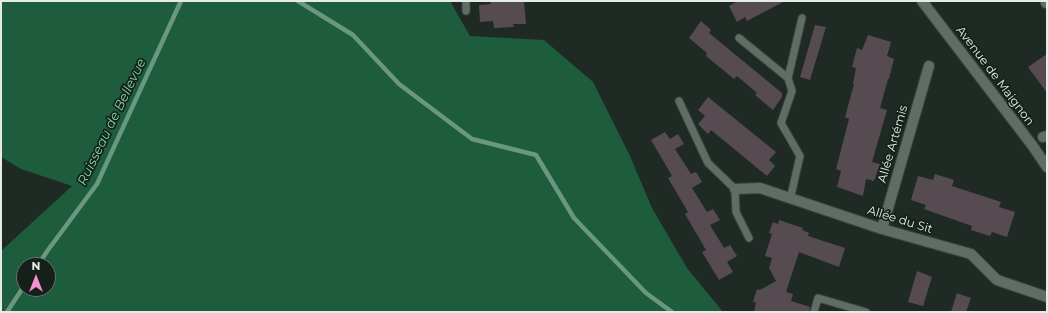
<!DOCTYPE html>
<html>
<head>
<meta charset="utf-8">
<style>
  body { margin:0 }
  #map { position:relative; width:1048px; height:313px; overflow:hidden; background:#1e2a23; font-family:Montserrat,sans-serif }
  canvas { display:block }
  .frame { position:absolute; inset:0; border:2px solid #e5ece7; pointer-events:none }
  .north { position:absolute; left:16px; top:257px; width:40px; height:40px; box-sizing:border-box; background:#15201a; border:1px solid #68726c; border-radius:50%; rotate:0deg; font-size:11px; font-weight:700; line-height:16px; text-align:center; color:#e5ece7 }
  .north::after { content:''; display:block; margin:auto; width:14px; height:18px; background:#f591d2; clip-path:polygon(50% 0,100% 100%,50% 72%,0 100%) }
</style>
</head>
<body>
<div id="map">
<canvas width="1048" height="313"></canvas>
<div class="frame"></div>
<div class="north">N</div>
</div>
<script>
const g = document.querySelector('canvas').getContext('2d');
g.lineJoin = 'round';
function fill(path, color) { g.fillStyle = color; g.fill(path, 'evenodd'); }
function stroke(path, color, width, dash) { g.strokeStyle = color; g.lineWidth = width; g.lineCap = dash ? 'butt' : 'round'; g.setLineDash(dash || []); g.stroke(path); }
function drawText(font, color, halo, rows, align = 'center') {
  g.font = font + ' Montserrat,sans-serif'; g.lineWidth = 3.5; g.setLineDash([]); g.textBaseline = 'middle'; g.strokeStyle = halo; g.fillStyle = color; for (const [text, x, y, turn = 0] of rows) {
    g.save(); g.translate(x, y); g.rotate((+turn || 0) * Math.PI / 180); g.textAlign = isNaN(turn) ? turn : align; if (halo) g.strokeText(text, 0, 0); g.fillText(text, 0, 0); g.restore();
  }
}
fill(new Path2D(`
  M1,1H450L470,36L544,40L593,82L630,156L652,208L687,268L723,312H1V251L72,186L21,169L1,157ZM24,265H48V289H24Z`), '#1d5c3d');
stroke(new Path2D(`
  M298,1L353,35L399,84L472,139L536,155L574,218L646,293L672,312
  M38,265L48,250L97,184L181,1
  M7,312L24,286`), '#6a977f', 4.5);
fill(new Path2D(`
  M491,1H524L526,24H513L514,27L494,28L493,21L480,22L479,5L491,4Z
  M738,1H785L747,21L745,17L737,22L729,6Z
  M701,21L711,30L709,33L782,93V97L773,110L755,95L757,93L737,76L734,79L706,56L707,53L689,38Z
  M815,25L826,27L810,80L800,77Z
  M868,35L891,42L887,56L894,59L889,79H888L880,108L887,110L872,162L880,164L874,181L866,179L863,196L837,187L841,171L836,169L849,119L845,117L854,84H853L856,68L852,67L857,48L862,50Z
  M1047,54V93L1028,67Z
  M708,97L776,152L769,160L775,166L767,176L711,130L708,134L698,124L705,116L698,110Z
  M665,132L670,139L678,134L684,144L675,149L691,174L696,172L702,182L692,188L707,212L713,209L720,220L710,225L724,248L730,245L737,256L727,262L733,272L719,280L702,252L706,250L685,214L688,212L668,178L672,176L651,140Z
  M935,174L954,180L952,186L1001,202L999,207L1015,212L1007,237L992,232L990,236L971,230L972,226L924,209L926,205L911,200L918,176L933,180Z
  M779,220L803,228L802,230L809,233L808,236L845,248L839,267L799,252L786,292L793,294L791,301L810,307L809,312H754L756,302H753L757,289L760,290L776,281L769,268L772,258L765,256L772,234L769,233L773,222L778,224Z
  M917,271L932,277L923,306L908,302Z
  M957,293L971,298L966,312H951Z`), '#574b52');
const service = new Path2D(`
  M466,1V11
  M739,38L788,78
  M679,101L708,163L735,189L736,212L749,238
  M790,198L792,191L800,156L781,123L792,91L788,78L802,18
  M814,312L818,298L866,312`);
const minor = new Path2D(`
  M1046,3L1047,1
  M1043,137L1047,136
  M735,189L760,188L882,229L971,254L997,280L1047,297
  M882,229L929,66`);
const tertiary = new Path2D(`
  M922,1L1032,145L1047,167`);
stroke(service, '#3d4641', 9);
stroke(minor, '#3d4641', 12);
stroke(tertiary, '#3d4641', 12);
stroke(service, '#606d65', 7);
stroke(minor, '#606d65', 10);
stroke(tertiary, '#606d65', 10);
drawText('12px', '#e5ece7', '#15201a', [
  ["Avenue de Maignon",995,76,53],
  ["Allée Artémis",893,144,-74],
  ["Allée du Sit",900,220,17]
]);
drawText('italic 13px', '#7ed7a6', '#15201a', [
  ["Ruisseau de Bellevue",112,122,-64]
]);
</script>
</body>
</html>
